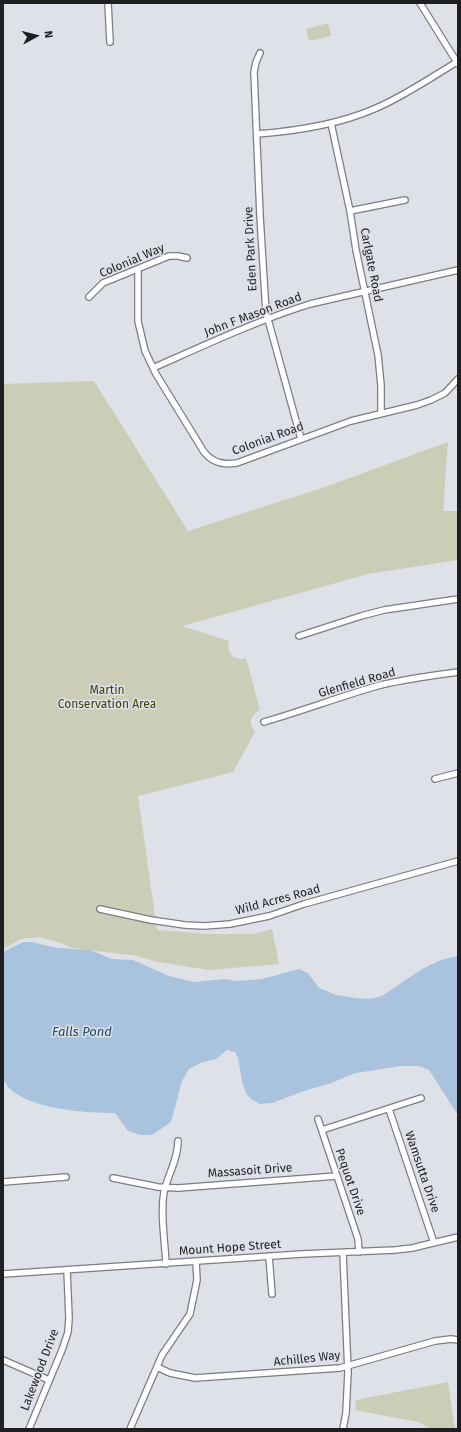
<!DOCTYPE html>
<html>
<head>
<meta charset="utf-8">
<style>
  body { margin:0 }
  #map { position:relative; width:461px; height:1432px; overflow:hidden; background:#dee1e8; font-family:"Fira Sans",sans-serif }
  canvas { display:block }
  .frame { position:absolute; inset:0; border:4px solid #1e1f21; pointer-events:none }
  .north { position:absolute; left:16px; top:16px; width:40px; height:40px; -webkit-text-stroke:3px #dee1e8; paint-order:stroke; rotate:83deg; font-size:11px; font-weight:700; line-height:16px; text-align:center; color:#1e1f21 }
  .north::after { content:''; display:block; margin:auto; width:14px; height:18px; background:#1e1f21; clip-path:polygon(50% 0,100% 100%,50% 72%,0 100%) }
</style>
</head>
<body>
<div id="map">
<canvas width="461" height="1432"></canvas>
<div class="frame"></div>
<div class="north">N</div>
</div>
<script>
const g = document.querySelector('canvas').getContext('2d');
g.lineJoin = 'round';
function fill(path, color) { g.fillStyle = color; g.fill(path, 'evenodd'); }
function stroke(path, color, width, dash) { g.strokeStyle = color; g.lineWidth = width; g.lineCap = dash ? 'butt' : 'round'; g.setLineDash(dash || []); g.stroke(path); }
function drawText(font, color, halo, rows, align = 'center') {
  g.font = font + ' "Fira Sans",sans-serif'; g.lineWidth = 3; g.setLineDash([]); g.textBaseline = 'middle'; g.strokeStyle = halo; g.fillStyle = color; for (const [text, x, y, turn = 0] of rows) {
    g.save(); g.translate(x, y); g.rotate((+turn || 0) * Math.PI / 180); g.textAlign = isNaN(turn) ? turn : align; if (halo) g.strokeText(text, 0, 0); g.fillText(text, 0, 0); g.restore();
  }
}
fill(new Path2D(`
  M328,23L331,36L309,41L306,29Z
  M94,381L188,531L325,487L448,442L443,511H458V560L368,574L182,626L229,641C226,653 234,662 246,658L260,710C250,715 248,723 255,732L233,772L138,796L157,930L210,934H254L272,929L279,964L209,970L158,962L133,955L121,954L72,948L61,943L38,937L21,939L3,949V384Z
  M448,1382L455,1429H431L418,1422L355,1410L356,1400Z`), '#cbcdb6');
fill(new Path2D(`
  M23,942H32L57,948L90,950L112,959L133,960L169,976L194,982L225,979L236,981L262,979L299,969L308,973L319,988L336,995L355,998L368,999L379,997L385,994C408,979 430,960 458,956V1115L429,1070L419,1066H401L356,1073L331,1083L304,1091L272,1103L260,1104L251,1099L246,1093L242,1081L238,1058L235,1052L227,1050L216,1059L200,1063L189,1069L182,1081L171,1122L152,1135H141L128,1131L115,1113C86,1113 14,1109 3,1078V952Z`), '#a9c3de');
const minor = new Path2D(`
  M108,3L110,42
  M420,3L458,64
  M260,53L256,62L254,72L260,216L266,312L301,439
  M331,123L350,211L356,250L378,355L381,385V413
  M257,134C297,131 337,125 374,109C403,97 430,78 457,62
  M350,211L405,200
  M138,269V321L145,351L156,374L204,452C213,463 223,465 237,463L351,421L417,405L431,400L445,393L458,379
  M89,297L103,283L169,256H178L187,258
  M153,368C205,345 256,321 310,304L458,270
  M299,636L361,616L384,610L458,599
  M264,722C302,711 339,697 377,686C404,679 431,676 458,672
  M435,779L458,773
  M100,909L151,920L185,925L204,926L230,924L269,916L304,904L458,861
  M389,1109L434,1243
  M318,1119L358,1239L359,1252
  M322,1130L421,1098
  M113,1178L158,1187L178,1188L337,1176
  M3,1182L66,1177
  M269,1256L272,1294
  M166,1264C165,1241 160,1214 164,1192C168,1174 178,1160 178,1141
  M3,1274L302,1254L395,1250L412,1248L458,1237
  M3,1360L49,1380
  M157,1367L170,1373L195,1378L325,1369L340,1368L435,1341L451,1339L458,1340
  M29,1429L62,1350L68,1332L69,1318L67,1270
  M130,1429L162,1355L190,1314L197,1280L196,1262
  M343,1429L346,1413L348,1372L343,1253`);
stroke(minor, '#7a7d83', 8);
stroke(minor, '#fff', 5.5);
drawText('12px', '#1e1f21', '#dee1e8', [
  ["Eden Park Drive",251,249,-93],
  ["Colonial Way",132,261,-23],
  ["Carlgate Road",371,265,79],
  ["John F Mason Road",253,315,-21],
  ["Colonial Road",268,439,-20],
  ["Glenfield Road",357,683,-16],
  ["Wild Acres Road",278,900,-15],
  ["Massasoit Drive",250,1171,-4],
  ["Wamsutta Drive",422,1172,71],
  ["Pequot Drive",350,1182,71],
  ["Mount Hope Street",230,1248,-4],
  ["Achilles Way",307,1359,-6],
  ["Lakewood Drive",40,1370,-69]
]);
drawText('12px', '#404204', '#dee1e8', [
  ["Martin",107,691],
  ["Conservation Area",107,705]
]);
drawText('italic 13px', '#1e466b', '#dee1e8', [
  ["Falls Pond",82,1032]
]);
</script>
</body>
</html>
